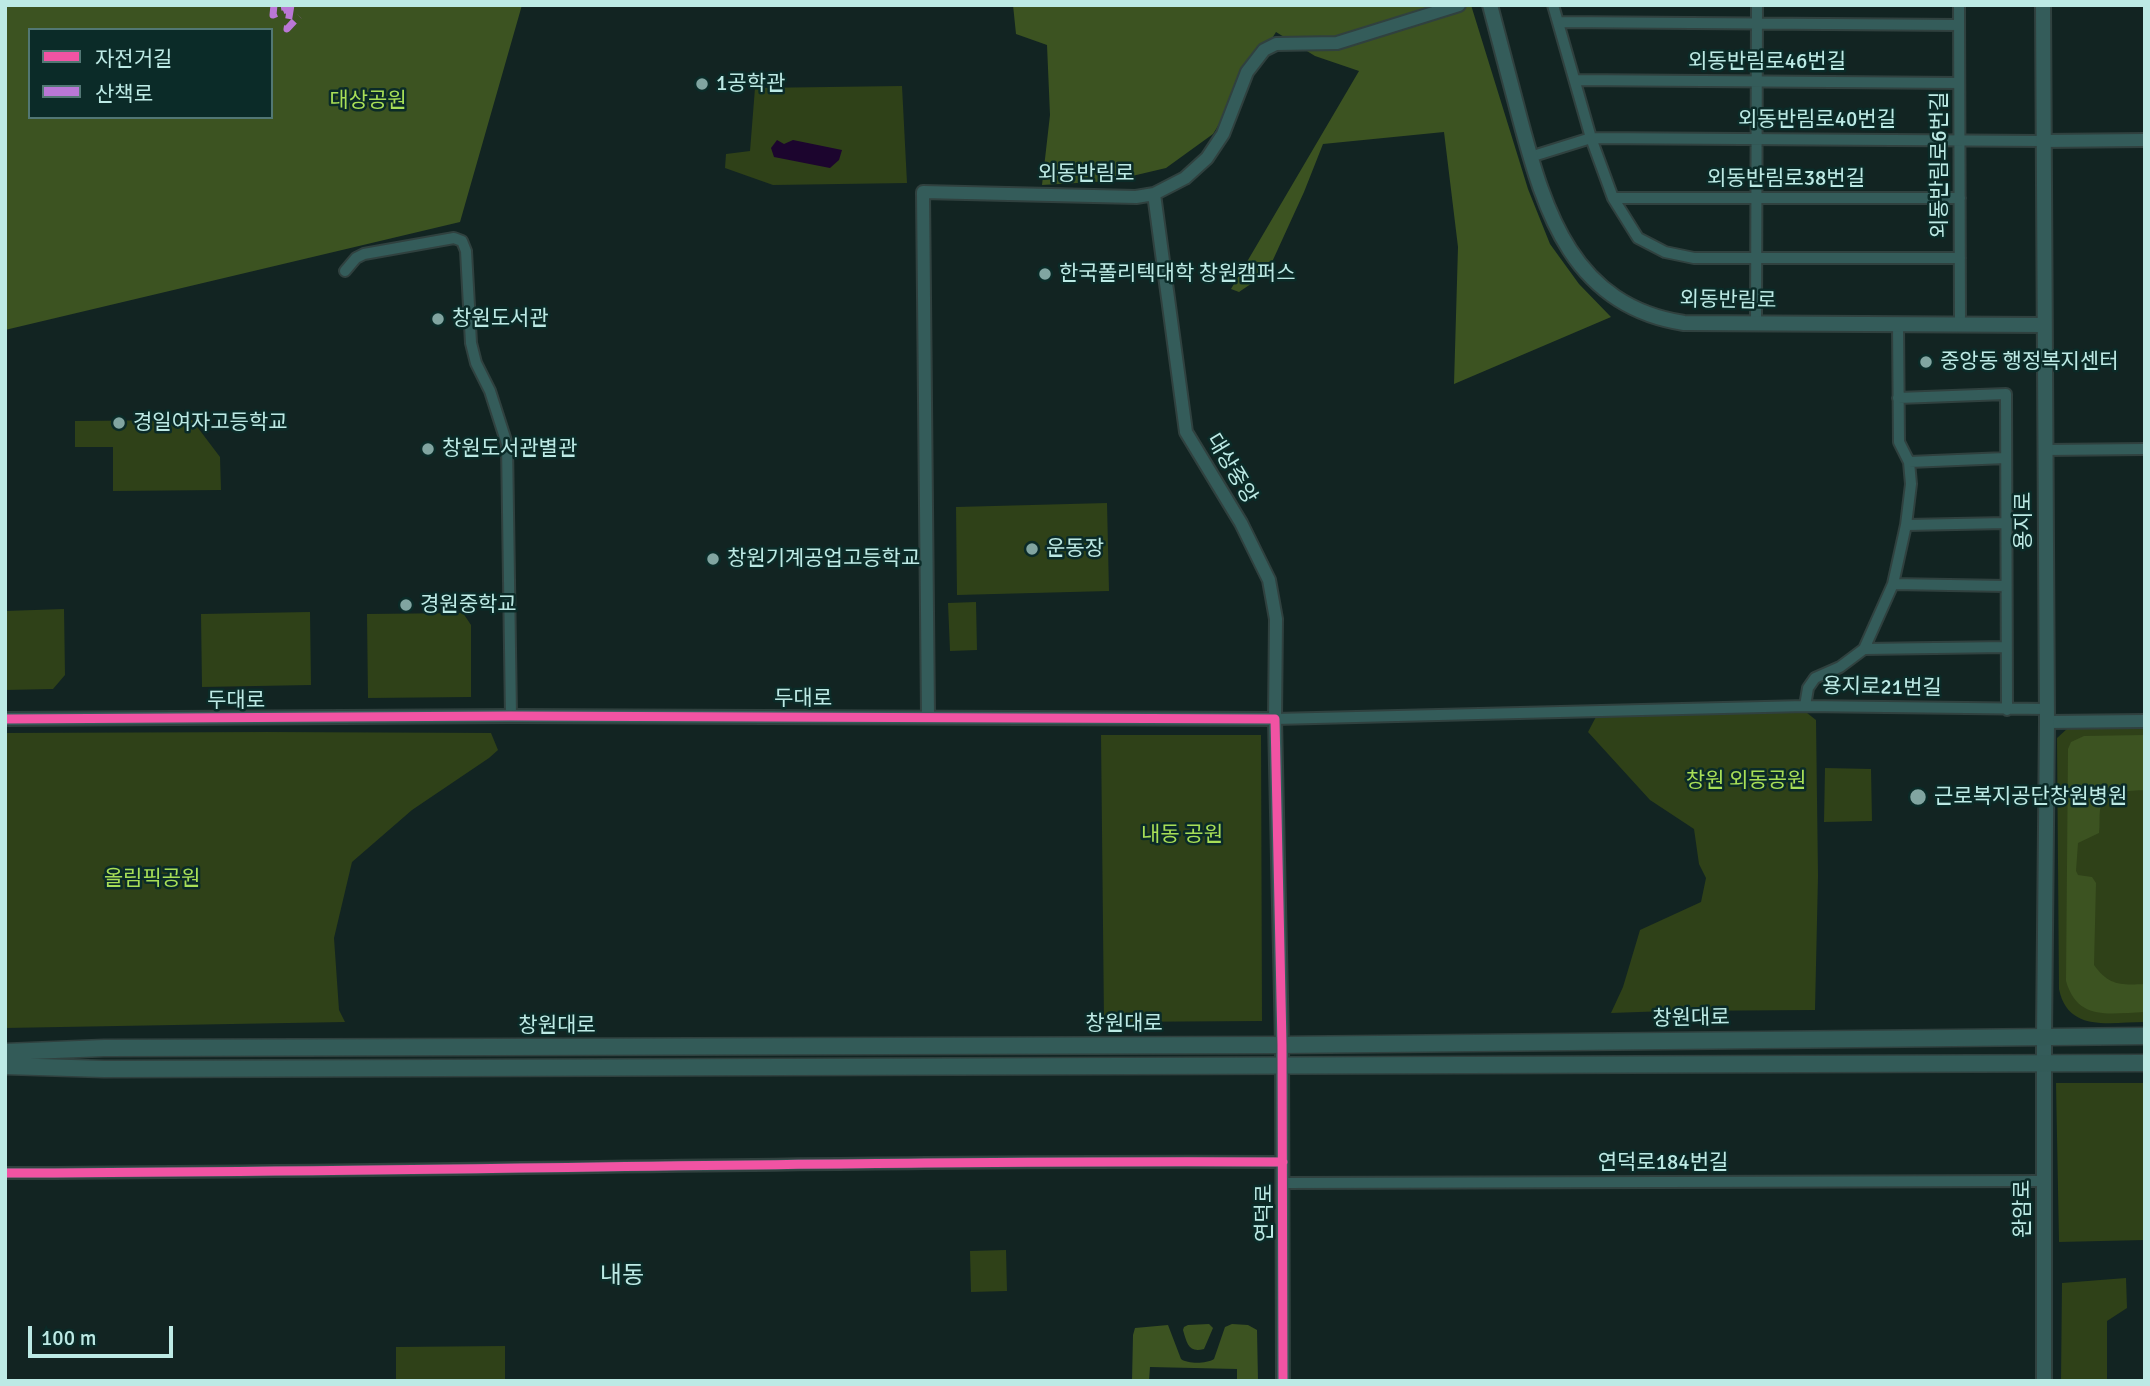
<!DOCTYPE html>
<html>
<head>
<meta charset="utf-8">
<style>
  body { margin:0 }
  #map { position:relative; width:2150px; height:1386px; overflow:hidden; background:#122422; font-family:Signika,"Noto Sans KR",sans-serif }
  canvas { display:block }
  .frame { position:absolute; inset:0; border:7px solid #bdeae5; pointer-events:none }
  .legend { position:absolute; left:28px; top:28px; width:245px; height:91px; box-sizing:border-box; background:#0b2b28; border:2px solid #527774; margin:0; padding:9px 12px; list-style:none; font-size:21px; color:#bdeae5 }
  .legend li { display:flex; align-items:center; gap:14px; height:35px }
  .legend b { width:35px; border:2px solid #527774 }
  .scale { position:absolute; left:28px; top:1326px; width:145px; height:32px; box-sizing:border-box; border:4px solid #bdeae5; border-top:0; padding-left:9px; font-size:21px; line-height:24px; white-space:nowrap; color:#bdeae5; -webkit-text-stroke:5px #0b2b28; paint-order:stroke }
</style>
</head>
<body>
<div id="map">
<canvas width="2150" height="1386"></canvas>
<div class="frame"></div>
<ul class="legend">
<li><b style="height:9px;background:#f153a3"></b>자전거길</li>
<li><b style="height:9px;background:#ba77d6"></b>산책로</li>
</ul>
<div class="scale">100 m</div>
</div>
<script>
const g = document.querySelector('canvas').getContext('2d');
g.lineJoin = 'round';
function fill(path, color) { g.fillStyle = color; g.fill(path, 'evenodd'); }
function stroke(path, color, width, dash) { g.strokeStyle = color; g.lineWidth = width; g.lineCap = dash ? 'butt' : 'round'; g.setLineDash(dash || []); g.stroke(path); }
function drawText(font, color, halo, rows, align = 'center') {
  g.font = font + ' Signika,"Noto Sans KR",sans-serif'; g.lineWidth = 5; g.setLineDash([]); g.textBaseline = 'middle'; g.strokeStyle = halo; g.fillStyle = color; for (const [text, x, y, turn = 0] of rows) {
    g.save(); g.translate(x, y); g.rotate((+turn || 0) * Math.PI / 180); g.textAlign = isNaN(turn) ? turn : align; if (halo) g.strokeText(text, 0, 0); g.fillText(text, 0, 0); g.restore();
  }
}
fill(new Path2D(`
  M902,86L907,183L773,185L725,168L726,154L750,151L755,88Z
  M192,420L220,457L221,490L113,491V447H75V421Z
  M1107,503L1109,591L957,595L956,507Z
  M976,602L977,650L950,651L948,603Z
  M64,609L65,675L53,689L5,690V611Z
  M310,612L311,685L202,687L201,614Z
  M463,613L471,625V697L368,698L367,614Z
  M1802,709L1816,720L1818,876L1815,1010L1667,1011L1611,1013L1623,987L1640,930L1701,902L1706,878L1699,864L1694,829L1650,800L1588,732L1598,713Z
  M2145,727V1022C2110,1022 2068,1033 2059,989L2057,738L2068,728Z
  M267,732L491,733L498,750L489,758L412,810L352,862L334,938L339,1010L345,1022L5,1028V733Z
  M1101,735H1261L1262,1021L1104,1022Z
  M1825,768L1871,769L1872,821L1824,822Z
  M2056,1083H2145V1240L2059,1242Z
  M1006,1250L1007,1291L971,1292L970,1251Z
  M2126,1278L2127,1308L2107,1321V1381H2061L2062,1283Z
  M505,1346V1381H396V1347Z`), '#2f4118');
fill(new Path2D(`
  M5,5H522L460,222L5,330ZM30,30H271V117H30Z
  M1013,5H1471L1528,189L1550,244L1579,284L1611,317L1454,384L1458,247L1444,132L1323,144L1304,192L1267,273L1239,292L1231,289L1359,71L1315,56L1276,32L1213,134L1166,168L1111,181L1042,185L1050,115L1047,45L1016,34Z
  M2145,735V790C2130,791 2105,790 2100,810C2099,817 2100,825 2099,833L2078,843L2076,871L2078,875L2092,877L2096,883L2094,965C2109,986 2121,985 2145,984V1012C2110,1013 2078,1022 2066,981L2068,749L2071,742L2084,736Z
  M1209,1324L1213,1328L1204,1349C1189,1353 1187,1344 1183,1330L1184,1327L1188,1325Z
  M1232,1324L1248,1325L1257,1330L1258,1381H1237V1369L1150,1367L1149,1381H1132L1133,1335L1135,1328L1168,1325L1181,1359C1188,1364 1206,1364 1214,1359L1225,1327Z`), '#3c5321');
fill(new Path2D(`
  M777,140L784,144L793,140L842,150L839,160L830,168L774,157L771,148Z`), '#1c052e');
const minor = new Path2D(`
  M1553,5L1591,138L1613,198L1638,238L1665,252L1694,258H1960
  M1959,5L1960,324
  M1558,22L1959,25
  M1575,80L1959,83
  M1530,157L1591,138L2043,141
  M1613,198H1960
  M345,271L356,258L364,254L454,238L462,241L466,251L471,343L476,363L490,391L507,444L511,716
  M1756,323L1757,5
  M1898,324L1899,442L1909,462L1911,484L1906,525L1893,584L1864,649L1840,667L1815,678L1808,688L1805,706L2047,709
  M1898,398L2006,394L2007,710
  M2045,450L2145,449
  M1909,462L2006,458
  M1906,525L2006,523
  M1893,584L2006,586
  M1864,649L2006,647
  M1275,719L1805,706
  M5,1173C431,1172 857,1160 1283,1162
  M1283,1183L2044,1181`);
const tertiary = new Path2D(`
  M2043,141L2145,140
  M1154,194L1186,432L1241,523L1269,580L1276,619L1275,719
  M928,716L923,192L1136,197L1154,194L1185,178L1207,158L1223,134L1247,72L1264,50L1276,44L1337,43L1459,5
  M5,719L511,716L1275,719L1282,1045L1283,1381
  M2047,722L2145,721`);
const secondary = new Path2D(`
  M1490,5C1500,43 1510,81 1520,119C1545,213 1573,306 1684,323L2043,325
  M2043,5L2047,722L2044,1036V1381`);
const primary = new Path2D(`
  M5,1052L104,1048L1282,1045L2145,1036
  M5,1066L104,1069L2145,1063`);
stroke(minor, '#30413f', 14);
stroke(tertiary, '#30413f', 16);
stroke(secondary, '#30413f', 18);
stroke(primary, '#30413f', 19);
stroke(minor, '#345c5a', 10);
stroke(tertiary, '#345c5a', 12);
stroke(secondary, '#345c5a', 14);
stroke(primary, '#335b58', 16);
stroke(new Path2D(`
  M274,5L273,15L285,10L284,5
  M291,5L287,29L299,16`), '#ba77d6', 7, [14, 7]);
stroke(new Path2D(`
  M5,719L511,716L1275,719L1282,1045L1283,1381
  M5,1173C431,1172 857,1160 1283,1162`), '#f153a3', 9);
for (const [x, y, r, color] of [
  [702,84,7,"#81a5a1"],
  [1045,274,7,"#81a5a1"],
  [438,319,7,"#81a5a1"],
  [1926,362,7,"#81a5a1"],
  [119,423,7,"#81a5a1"],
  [428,449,7,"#81a5a1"],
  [1032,549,7,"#81a5a1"],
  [713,559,7,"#81a5a1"],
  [406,605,7,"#81a5a1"],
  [1918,797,9,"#81a5a1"]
]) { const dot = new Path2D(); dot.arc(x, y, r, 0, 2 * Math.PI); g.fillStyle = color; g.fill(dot); stroke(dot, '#0b2b28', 2.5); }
drawText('21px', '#bdeae5', '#0b2b28', [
  ["외동반림로46번길",1767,62],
  ["외동반림로40번길",1817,120],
  ["외동반림로6번길",1940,165,-90],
  ["외동반림로",1086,174],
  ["외동반림로38번길",1786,179],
  ["외동반림로",1728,301,1],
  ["대상중앙",1231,469,59],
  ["용지로",2024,521,-90],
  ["용지로21번길",1882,688,1],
  ["두대로",803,699],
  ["두대로",236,701],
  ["창원대로",1691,1019,-1],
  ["창원대로",1124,1024],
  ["창원대로",557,1026],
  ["연덕로184번길",1663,1163],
  ["완암로",2023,1209,-90],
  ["연덕로",1265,1213,-90]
]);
drawText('21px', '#bdeae5', '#0b2b28', [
  ["1공학관",716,84],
  ["한국폴리텍대학 창원캠퍼스",1059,274],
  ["창원도서관",452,319],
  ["중앙동 행정복지센터",1940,362],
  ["경일여자고등학교",133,423],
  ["창원도서관별관",442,449],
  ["운동장",1046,549],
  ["창원기계공업고등학교",727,559],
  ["경원중학교",420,605],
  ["근로복지공단창원병원",1934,797]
], 'left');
drawText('21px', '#a8df57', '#0b2b28', [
  ["대상공원",368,101],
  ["창원 외동공원",1746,781],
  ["내동 공원",1182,835],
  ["올림픽공원",152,879]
]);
drawText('24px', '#bdeae5', '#0b2b28', [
  ["내동",622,1277]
]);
</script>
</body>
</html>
